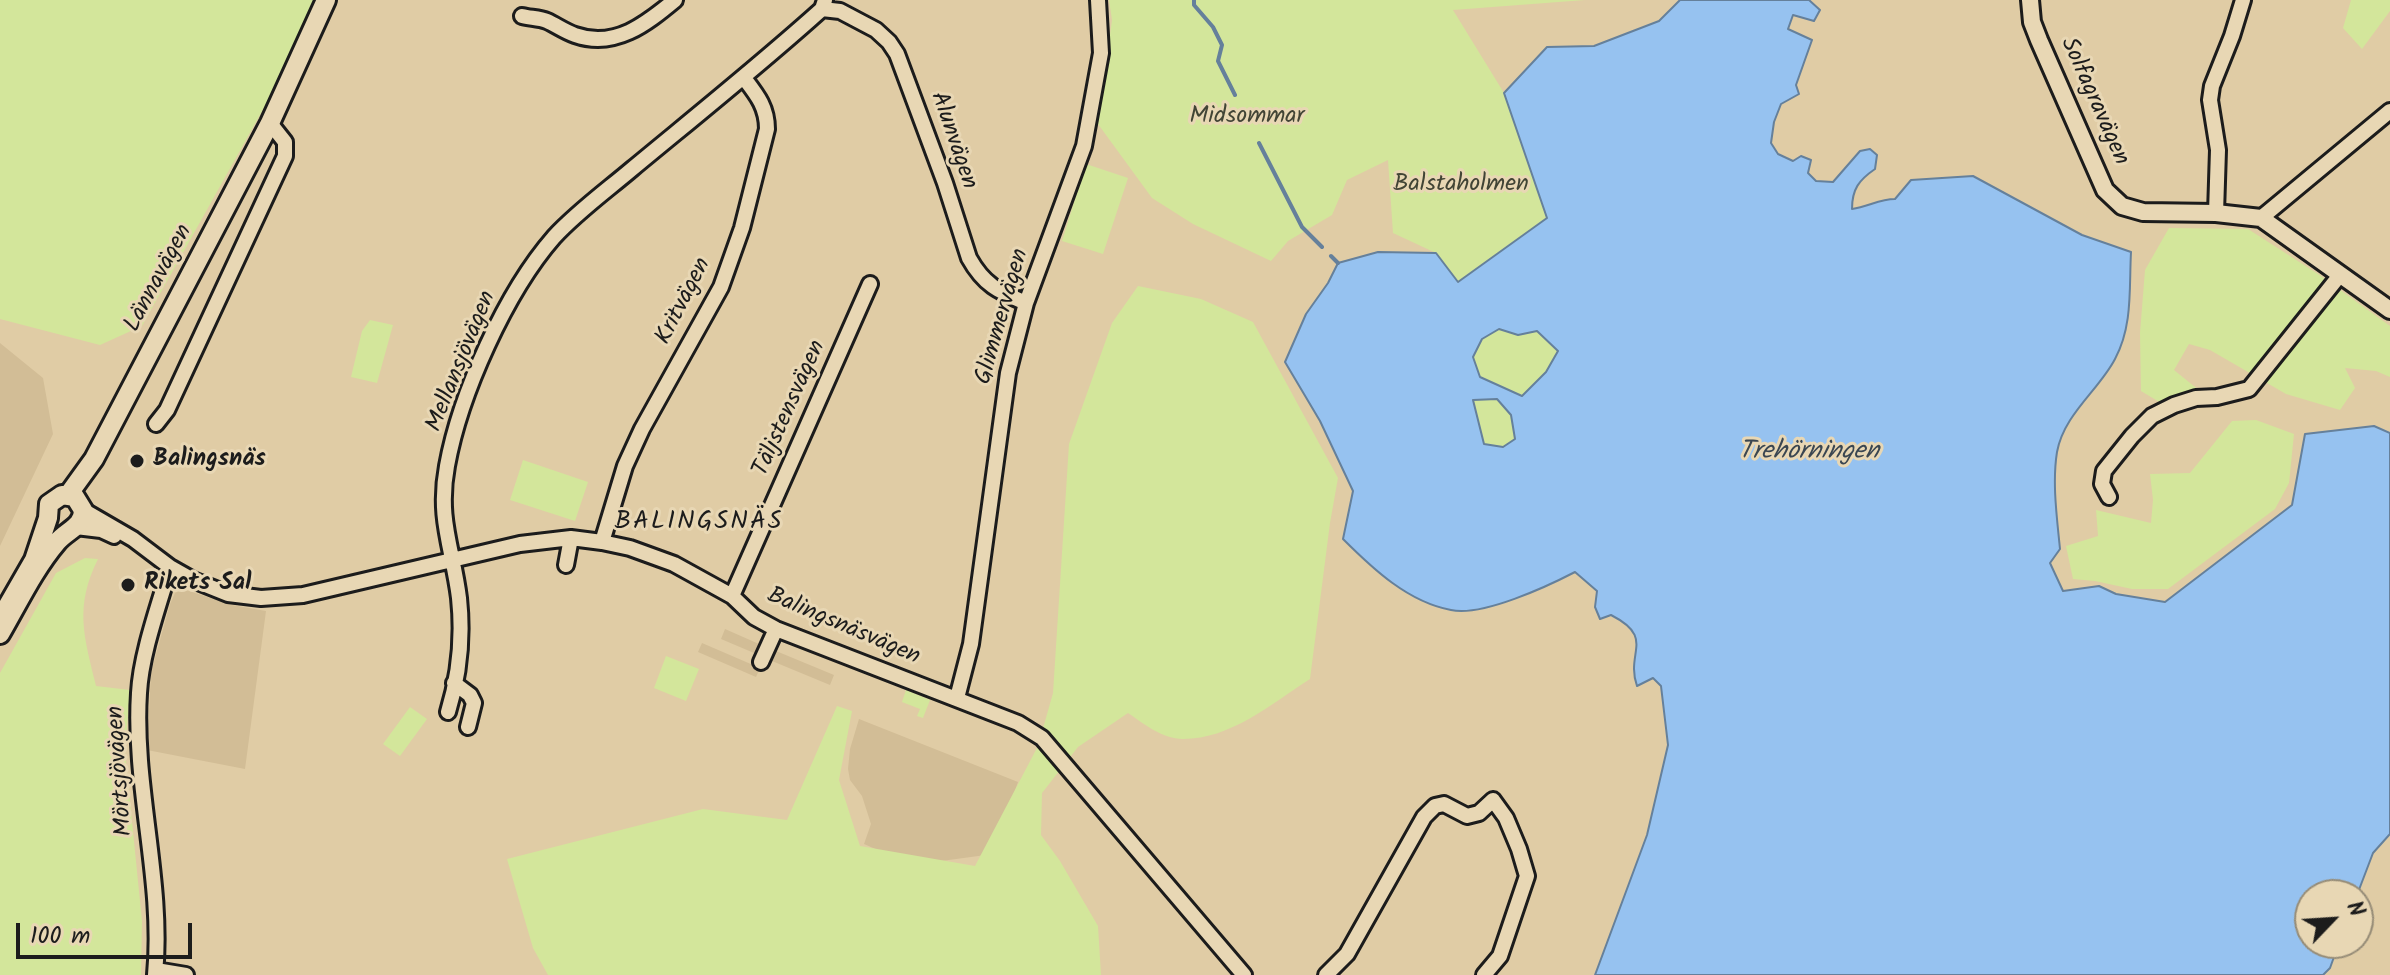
<!DOCTYPE html>
<html>
<head>
<meta charset="utf-8">
<style>
  body { margin:0 }
  #map { position:relative; width:2390px; height:975px; overflow:hidden; background:#e0cca5; font-family:Kalam,sans-serif }
  canvas { display:block }
  .north { position:absolute; left:2294px; top:879px; width:80px; height:80px; box-sizing:border-box; background:#e8d7b4; border:2px solid #968c77; border-radius:50%; rotate:65deg; font-size:22px; font-weight:700; line-height:32px; text-align:center; color:#1c1c1c }
  .north::after { content:''; display:block; margin:auto; width:28px; height:36px; background:#1c1c1c; clip-path:polygon(50% 0,100% 100%,50% 72%,0 100%) }
  .scale { position:absolute; left:16px; top:923px; width:176px; height:36px; box-sizing:border-box; border:4px solid #1c1c1c; border-top:0; padding-left:10px; font-size:24px; line-height:28px; white-space:nowrap; color:#1c1c1c; -webkit-text-stroke:6px #e8d7b4; paint-order:stroke }
</style>
</head>
<body>
<div id="map">
<canvas width="2390" height="975"></canvas>
<div class="north">N</div>
<div class="scale">100 m</div>
</div>
<script>
const g = document.querySelector('canvas').getContext('2d');
g.lineJoin = 'round';
function fill(path, color) { g.fillStyle = color; g.fill(path, 'evenodd'); }
function stroke(path, color, width, dash) { g.strokeStyle = color; g.lineWidth = width; g.lineCap = dash ? 'butt' : 'round'; g.setLineDash(dash || []); g.stroke(path); }
function drawText(font, color, halo, rows, align = 'center') {
  g.font = font + ' Kalam,sans-serif'; g.lineWidth = 6; g.setLineDash([]); g.textBaseline = 'middle'; g.strokeStyle = halo; g.fillStyle = color; for (const [text, x, y, turn = 0] of rows) {
    g.save(); g.translate(x, y); g.rotate((+turn || 0) * Math.PI / 180); g.textAlign = isNaN(turn) ? turn : align; if (halo) g.strokeText(text, 0, 0); g.fillText(text, 0, 0); g.restore();
  }
}
fill(new Path2D(`
  M0,343L43,378L53,434L0,546Z
  M183,589L232,605L266,611L245,769L147,750L151,672L170,604L175,593Z
  M725,629L759,644L754,653L721,639Z
  M702,643L760,668L756,677L698,652Z
  M776,651L834,675L830,685L772,661Z
  M859,719L1018,782L993,854L912,865L864,844L871,824L862,796L850,780L848,769L850,749Z`), '#d2bd96');
fill(new Path2D(`
  M0,0H319L304,36L142,326L100,345L0,319Z
  M1109,0H1585L1453,10L1504,93L1547,218L1457,282L1436,253L1393,233L1388,160L1347,180L1332,215L1288,241L1271,261L1193,224L1152,198L1098,124L1112,20Z
  M2351,0H2390V11L2362,49L2343,28Z
  M1086,164L1128,178L1103,254L1062,241Z
  M2169,228L2248,229L2318,274L2390,326V377L2376,371L2345,368L2355,388L2340,410L2286,394L2210,350L2189,344L2174,370L2200,391L2166,406L2141,391L2140,333L2145,270Z
  M1138,286L1201,299L1253,322L1338,478L1330,523L1310,679C1271,704 1231,739 1183,739C1163,739 1144,724 1128,713L1078,747L1042,793L1041,835L1060,861L1098,926L1101,975H548L533,948L507,859L703,809L787,820L837,706L852,711L839,780L860,846L975,866L1038,746L1053,693L1069,444L1112,323Z
  M370,320L393,325L377,383L351,377L362,331Z
  M1499,329L1518,335L1537,331L1558,351L1546,372L1522,396L1480,377L1473,357L1482,339Z
  M1498,399L1511,415L1515,439L1503,447L1484,444L1473,400Z
  M2256,420L2294,434L2289,483L2275,509L2168,589H2132L2095,581L2073,579L2066,546L2098,536L2096,510L2151,523L2153,500L2150,474L2190,473L2232,421Z
  M523,460L588,482L575,521L510,500Z
  M85,558L98,559C74,607 84,637 96,686L130,690L125,752L142,921L141,975H0V673L56,573Z
  M666,656L699,669L686,701L654,688Z
  M906,690L930,700L923,718L917,716L920,709L902,702Z
  M410,707L427,719L400,756L383,744Z`), '#d3e69b');
const water = new Path2D(`
  M1680,0H1809L1820,10L1814,21L1793,15L1788,29L1812,40L1796,85L1799,94L1781,104L1774,122L1771,143L1778,154L1793,161L1801,156L1811,160L1808,173L1816,181L1833,182L1860,151L1870,149L1877,155L1875,169C1859,180 1852,189 1852,209C1868,207 1879,199 1895,199L1911,180L1973,176L2082,235L2131,252C2129,288 2133,326 2115,359C2099,390 2064,414 2057,452C2052,483 2057,518 2060,549L2050,563L2063,591L2099,586L2116,594L2165,602L2292,505L2305,434L2374,426L2390,433V834L2373,853L2357,895H2310V943H2339L2330,968L2323,975H1595L1647,835L1668,745L1661,686L1653,678L1637,686C1625,652 1656,638 1611,615L1600,619L1595,607L1597,591L1575,572C1548,586 1482,617 1451,610C1408,602 1373,569 1343,539L1353,491L1320,421L1285,362L1306,314L1328,283L1338,263L1378,252L1436,253L1458,282L1547,218L1504,93L1547,47L1594,46L1659,21ZM1499,329L1518,335L1537,331L1558,351L1546,372L1522,396L1480,377L1473,357L1482,339ZM1497,399L1511,415L1515,439L1503,447L1484,444L1473,400Z`);
fill(water, '#96c2f0');
stroke(water, '#65809b', 2);
stroke(new Path2D(`
  M1194,0V5L1213,27L1222,45L1218,61L1235,95
  M1259,143L1302,227L1322,247
  M1331,256L1338,263`), '#65809b', 4);
const minor = new Path2D(`
  M822,9L840,11L876,30L889,42L897,54L945,183L969,258C984,285 998,291 1026,303
  M522,16C530,18 540,18 547,21C556,25 564,31 575,35C615,49 646,24 675,0
  M2216,213L2218,150L2210,100L2212,86L2232,36L2243,0
  M2261,218L2390,111
  M156,424L167,410L285,156V142L270,123
  M2109,497L2102,484L2104,471L2132,436L2152,416L2174,405L2196,398L2217,397L2249,389L2340,275
  M83,510L133,539L170,567L193,580L228,594L261,598L303,595L520,544L571,538L602,542L630,548L674,564L732,596L754,617L776,629L1018,723L1042,738L1244,975
  M76,527L101,530L114,536
  M602,542L625,466L642,429L721,287L742,228L767,129C767,107 757,95 744,78
  M566,565L571,538
  M732,596L870,284
  M761,662L776,629
  M454,683L470,695L474,703L468,727
  M957,698L971,644L1008,373L1026,303L1084,146L1101,53L1098,0
  M448,712C459,676 463,636 459,598C453,549 437,519 447,466C460,394 506,292 554,237C577,212 606,191 632,169C696,116 761,64 822,9L825,0
  M156,970L186,975
  M155,975C164,881 133,787 139,693C141,654 159,605 170,567
  M1326,975L1347,954L1424,817L1435,806L1444,804L1467,816L1479,813L1493,800L1506,818L1519,849L1527,876L1500,956L1484,975`);
const tertiary = new Path2D(`
  M2030,0L2032,22L2039,40L2105,190L2122,206L2143,212L2216,213L2261,218L2390,310`);
const secondary = new Path2D(`
  M68,495L94,459L270,123L326,0
  M0,619L34,560L48,518L49,504L62,495L75,497L83,510C83,527 67,530 57,542C34,569 18,603 0,634`);
stroke(minor, '#1c1c1c', 20);
stroke(tertiary, '#1c1c1c', 22);
stroke(secondary, '#1c1c1c', 24);
stroke(minor, '#e8d7b4', 14);
stroke(tertiary, '#e8d7b4', 16);
stroke(secondary, '#e8d7b4', 18);
for (const [x, y, r, color] of [
  [137,461,8,"#1c1c1c"],
  [128,585,8,"#1c1c1c"]
]) { const dot = new Path2D(); dot.arc(x, y, r, 0, 2 * Math.PI); g.fillStyle = color; g.fill(dot); stroke(dot, '#e8d7b4', 3); }
drawText('24px', '#1c1c1c', '#e8d7b4', [
  ["Solfagravägen",2093,102,66],
  ["Alunvägen",952,141,71],
  ["Lännavägen",160,279,-62],
  ["Kritvägen",685,302,-63],
  ["Glimmervägen",1004,317,-74],
  ["Mellansjövägen",463,362,-68],
  ["Täljstensvägen",791,409,-66],
  ["Balingsnäsvägen",843,628,23],
  ["Mörtsjövägen",122,771,-94]
]);
drawText('24px', '#414435', '#e8d7b4', [
  ["Midsommar",1247,118],
  ["Balstaholmen",1461,186]
]);
drawText('bold 24px', '#1c1c1c', '#e8d7b4', [
  ["Balingsnäs",153,461],
  ["Rikets Sal",144,585]
], 'left');
drawText('italic 26px', '#3a4651', '#e8d7b4', [
  ["Trehörningen",1809,454]
]);
g.letterSpacing = '2px';
drawText('26px', '#1c1c1c', '#e8d7b4', [
  ["BALINGSNÄS",699,524]
]);
g.letterSpacing = '0px';
</script>
</body>
</html>
